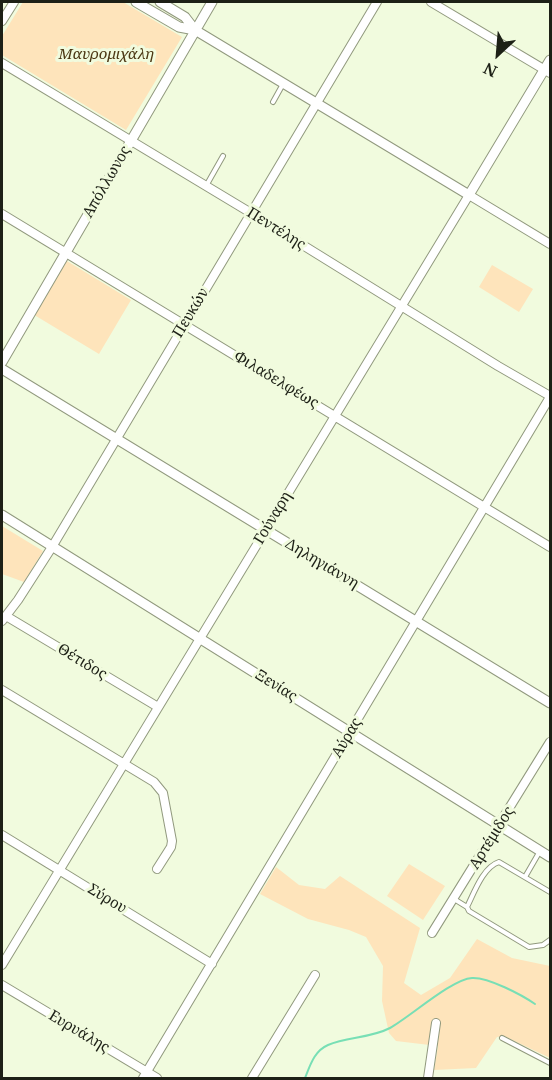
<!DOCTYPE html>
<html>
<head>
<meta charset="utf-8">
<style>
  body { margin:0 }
  #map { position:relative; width:552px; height:1080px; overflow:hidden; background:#f1fbde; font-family:"Noto Serif",serif }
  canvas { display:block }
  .frame { position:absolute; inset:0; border:3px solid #1d2016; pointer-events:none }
  .north { position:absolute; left:468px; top:24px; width:60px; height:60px; -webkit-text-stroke:4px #f1fbde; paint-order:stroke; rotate:206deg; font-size:16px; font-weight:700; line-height:24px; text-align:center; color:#1d2016 }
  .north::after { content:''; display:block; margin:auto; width:21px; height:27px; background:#1d2016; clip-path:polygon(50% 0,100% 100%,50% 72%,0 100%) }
</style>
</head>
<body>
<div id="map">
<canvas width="552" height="1080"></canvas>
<div class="frame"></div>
<div class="north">N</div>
</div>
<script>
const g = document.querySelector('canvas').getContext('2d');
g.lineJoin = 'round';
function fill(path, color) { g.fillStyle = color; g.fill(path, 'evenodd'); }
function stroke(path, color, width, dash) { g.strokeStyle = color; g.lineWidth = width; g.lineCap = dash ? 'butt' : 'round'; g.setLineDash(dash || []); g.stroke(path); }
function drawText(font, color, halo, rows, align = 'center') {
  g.font = font + ' "Noto Serif",serif'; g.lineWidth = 6; g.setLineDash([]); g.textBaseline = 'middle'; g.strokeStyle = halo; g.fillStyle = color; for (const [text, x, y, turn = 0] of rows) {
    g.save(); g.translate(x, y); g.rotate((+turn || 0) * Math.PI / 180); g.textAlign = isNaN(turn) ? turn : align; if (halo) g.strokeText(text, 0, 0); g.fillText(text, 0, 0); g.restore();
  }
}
fill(new Path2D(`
  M23,2H123L182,37L126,130L2,55V36Z
  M62,258L131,300L99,354L31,313Z
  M492,265L533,289L519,312L479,287Z
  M2,526L43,551L24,582L2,574Z
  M409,864L445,886L423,920L387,896Z
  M276,867L299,885L325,889L340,876L420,928L404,983L421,995L450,978L477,939L512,958L550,966V1058L504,1036L497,1037L476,1068L434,1070L438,1046L396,1041L389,1033L382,1001L383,966L366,937L349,930L308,919L260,894Z`), '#fee4bb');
stroke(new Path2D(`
  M305,1078C310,1066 314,1051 328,1045C347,1037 371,1038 390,1028C410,1017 452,979 472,978C488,977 522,995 535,1004`), '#78dfb5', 2);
const service = new Path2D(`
  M273,102L283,84
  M206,186L223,156
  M525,877L540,851
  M550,892L499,862C483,867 474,893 467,907L469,911L529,947L543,945L550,940
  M454,899L467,907
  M502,1038L550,1063`);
const minor = new Path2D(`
  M431,2L550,73
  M2,21L14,2
  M2,63L251,213L498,366L550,396
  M2,214L550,547
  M6,616L158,707
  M2,621L18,600L52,547L377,2
  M2,690L154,782L163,793L172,841L171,847L157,869
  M2,835L212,964
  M432,933L550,742
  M2,965L469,195L550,244
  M2,985L157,1078
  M143,1078L550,397
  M252,1078L315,975
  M428,1078L436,1023`);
const tertiary = new Path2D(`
  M136,2L179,27L195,30L469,195L550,60
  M160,2L185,17L195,30
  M2,362L212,2
  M2,369L550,703
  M2,515L550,857`);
stroke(service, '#91997e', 6);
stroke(minor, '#91997e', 10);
stroke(tertiary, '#91997e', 11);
stroke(service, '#fff', 4);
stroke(minor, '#fff', 8);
stroke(tertiary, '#fff', 9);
drawText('italic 15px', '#4d3915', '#f1fbde', [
  ["Μαυρομιχάλη",106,55]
]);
drawText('15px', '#1d2016', '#f1fbde', [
  ["Απόλλωνος",107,182,-60],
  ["Πεντέλης",276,229,32],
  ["Πευκών",191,313,-59],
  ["Φιλαδελφέως",276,380,31],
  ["Γούναρη",273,518,-59],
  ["Δηληγιάννη",322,564,31],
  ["Θέτιδος",82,662,31],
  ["Ξενίας",276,686,32],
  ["Αύρας",347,738,-59],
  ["Αρτέμιδος",492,838,-58],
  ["Σύρου",107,899,31],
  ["Ευρυάλης",79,1032,31]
]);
</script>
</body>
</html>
